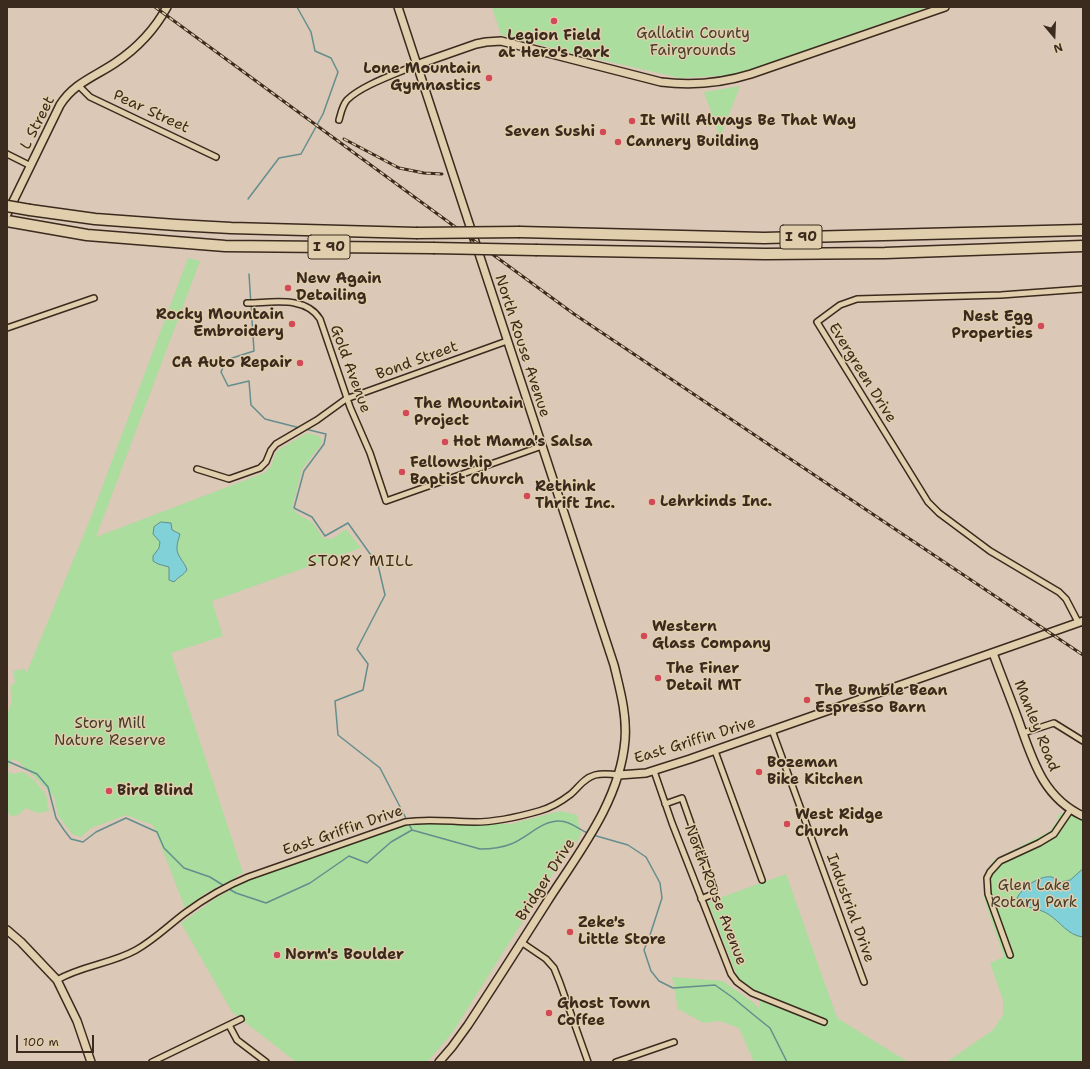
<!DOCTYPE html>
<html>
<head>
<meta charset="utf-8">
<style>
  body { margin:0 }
  #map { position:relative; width:1090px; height:1069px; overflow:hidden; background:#dbc8b6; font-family:"Shantell Sans",sans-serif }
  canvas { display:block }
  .frame { position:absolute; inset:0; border:8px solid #3b2a1e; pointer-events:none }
  .north { position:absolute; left:1034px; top:16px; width:40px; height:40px; -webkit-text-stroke:3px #e1ceac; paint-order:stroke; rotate:161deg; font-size:11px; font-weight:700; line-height:16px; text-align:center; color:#3b2a1e }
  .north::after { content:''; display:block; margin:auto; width:14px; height:18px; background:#3b2a1e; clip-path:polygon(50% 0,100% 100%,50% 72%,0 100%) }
  .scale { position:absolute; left:16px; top:1035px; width:78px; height:18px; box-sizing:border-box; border:2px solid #3b2a1e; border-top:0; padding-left:5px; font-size:12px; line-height:14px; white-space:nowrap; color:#3b2a1e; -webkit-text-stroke:3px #e1ceac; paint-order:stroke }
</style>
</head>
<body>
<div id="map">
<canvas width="1090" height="1069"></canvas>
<div class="frame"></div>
<div class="north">N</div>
<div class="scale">100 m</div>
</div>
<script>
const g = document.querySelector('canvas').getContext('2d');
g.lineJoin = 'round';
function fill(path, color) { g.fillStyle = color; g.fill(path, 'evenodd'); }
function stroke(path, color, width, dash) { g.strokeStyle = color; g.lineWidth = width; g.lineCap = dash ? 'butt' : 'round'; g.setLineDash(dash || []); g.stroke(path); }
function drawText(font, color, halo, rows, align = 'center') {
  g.font = font + ' "Shantell Sans",sans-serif'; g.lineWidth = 3; g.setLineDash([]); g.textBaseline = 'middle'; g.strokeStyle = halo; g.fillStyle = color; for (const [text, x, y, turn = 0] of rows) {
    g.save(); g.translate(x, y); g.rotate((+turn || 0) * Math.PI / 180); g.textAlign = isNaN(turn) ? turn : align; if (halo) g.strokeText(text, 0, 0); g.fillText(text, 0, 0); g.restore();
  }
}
fill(new Path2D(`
  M492,7H928L735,75L680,78L606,61L501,35Z
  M740,86L720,137L704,92Z
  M188,258L200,261L96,537L264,473L271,466L275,455L278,450L307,433L320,436L322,443L302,469L292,508L299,515L312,522L323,538L332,539L346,529L361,548L212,601L223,636L171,653L243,873L236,876L239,884L403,825L417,822L511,824L560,811L577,815L581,834L577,842H573L452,1033L427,1062H296L232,1012L181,923L216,898L229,891L225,883L206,893L185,908L153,825L126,815L91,828L81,837L72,834L58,815L54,796L18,761L12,759L7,771L13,774L23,772L34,780L46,795L49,811L37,813L26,808L18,815L11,816L7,811V707L9,712L12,698L10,687L15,682L13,671L23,669L27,672L91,517Z
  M1076,808L1083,810V1062H947L993,1030L1003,1015V1000L990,963L1004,957L984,898L983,876L994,860L1050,831L1058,820V815Z
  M786,874L837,1018L908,1062H754L739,1028L720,1021L704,1023L678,1009L672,977L723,981L754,1003L760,1010L759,993L746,986L738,978L708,902Z`), '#aadd9e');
const water = new Path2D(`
  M161,522L171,523L172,530L180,534C179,538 177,543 177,547C176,556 185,562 187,570C183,576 179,576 174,582L169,580V567L158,564L153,561V556L159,548L160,542L153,534L154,527Z
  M1083,869V937C1067,935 1061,922 1048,914C1040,909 1030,908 1021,905L1017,898C1022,888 1039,875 1052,877C1054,878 1058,881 1060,882L1070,880Z`);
fill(water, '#80d1d8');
stroke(water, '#648e8e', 1);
stroke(new Path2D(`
  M248,199L279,158L301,154L323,114L338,72L331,58L315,51L311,32L297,7
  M249,274L254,351L226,360L221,372L228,386L249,381L251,405L265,419L300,428
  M305,429L326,434L324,444L304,471L294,508L312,517L325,536L348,523L378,565L385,595L357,649L368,664L363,690L335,701L338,735L380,768L412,830
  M7,761L37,774L48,787L56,818L64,830L71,839L83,842L96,832L126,818L157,832L164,848L184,868L210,877L226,887
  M593,835L628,845L646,857L660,883L662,898L650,935L644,950L651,971L659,981L673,988L715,985L732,997L755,1016L770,1028L787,1062
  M229,889L236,893L266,903L310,883L349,856L367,863L391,842L412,830L480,849C490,849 501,848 511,844C527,838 542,820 560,821C571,821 579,830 588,833`), '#648e8e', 1.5);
const street = new Path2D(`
  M79,86L90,97L216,157
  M339,120C341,113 342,106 347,100C362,85 396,74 416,65
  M7,154L31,166
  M247,303C271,303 305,295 320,319L350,407L370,453L386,501L542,446
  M7,328L94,298
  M197,469L229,479L260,468L266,462L271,450L276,444L317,420L346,399L507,341
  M1078,622L1066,599L1059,592L990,551L939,513L928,502L817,322L840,305L857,299L1001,295L1083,289
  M772,730L864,982
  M1023,733L1054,723L1083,741
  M715,751L762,880
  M654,771L672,823L731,974L737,982L752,993L824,1022
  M665,804L682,798L714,889L713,894L701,899
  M521,942L546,959L554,968L560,983L588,1062
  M1010,955L988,894L987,878L990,872L1000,861L1039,843L1054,834L1071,809
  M57,980C83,965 111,964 136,950C154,940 169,925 185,913C204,899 226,886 248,877L405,822C429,818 452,822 475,822C497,822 518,817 539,811C550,808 562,801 571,794C579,787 584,778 595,775C603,773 611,774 619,775
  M229,1025L237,1040L266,1062
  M152,1062L241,1019
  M616,1062L674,1042`);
const secondary = new Path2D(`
  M398,7L614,665C620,690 627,714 625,740C620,801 579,852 547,902C521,943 495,984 468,1025L452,1047L439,1062
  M416,65L476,44L486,42L501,41L661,82C692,86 722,83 751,74L945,7
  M7,214L60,105C74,83 94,77 115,63C136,49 155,29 167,7
  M993,653C1001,675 1010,697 1018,719C1032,758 1042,797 1083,816
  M619,775L646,773L690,759L1083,621
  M7,930L21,942L57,980L77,1021L91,1062`);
const highway = new Path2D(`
  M30,210L95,219L176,225L231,228L416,233
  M7,221L87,235L225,246L433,248
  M520,232L764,238L1083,230
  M537,250L765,254L885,253L1083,246`);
stroke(street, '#3b2a1e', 8);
stroke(secondary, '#3b2a1e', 10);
stroke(highway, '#3b2a1e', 13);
stroke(street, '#e1ceac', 5);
stroke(secondary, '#e1ceac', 7);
stroke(highway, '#e1ceac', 10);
const rail = new Path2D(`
  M155,7L574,314L1083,655
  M344,139L399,168L424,173L442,174`);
stroke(rail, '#3b2a1e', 3);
stroke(rail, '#e1ceac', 1.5, [4.5]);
const highwayBridge = new Path2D(`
  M7,206L30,210
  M416,233L520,232
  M433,248L537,250`);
stroke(highwayBridge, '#3b2a1e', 13, []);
stroke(highwayBridge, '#e1ceac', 10);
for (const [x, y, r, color] of [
  [554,21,4,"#d1495b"],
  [489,78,4,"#d1495b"],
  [632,121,4,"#d1495b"],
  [603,132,4,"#d1495b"],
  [618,142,4,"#d1495b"],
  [288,288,4,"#d1495b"],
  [292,324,4,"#d1495b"],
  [1041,326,4,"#d1495b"],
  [300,363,4,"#d1495b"],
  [406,413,4,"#d1495b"],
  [445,442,4,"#d1495b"],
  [402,472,4,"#d1495b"],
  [527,496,4,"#d1495b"],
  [652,502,4,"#d1495b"],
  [644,636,4,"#d1495b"],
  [658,678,4,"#d1495b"],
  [807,700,4,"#d1495b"],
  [759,772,4,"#d1495b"],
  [109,791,4,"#d1495b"],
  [787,824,4,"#d1495b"],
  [570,932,4,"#d1495b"],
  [277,955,4,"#d1495b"],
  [549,1013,4,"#d1495b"]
]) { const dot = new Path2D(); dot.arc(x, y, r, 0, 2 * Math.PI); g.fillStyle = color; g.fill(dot); stroke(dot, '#e1ceac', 1.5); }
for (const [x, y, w] of [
  [801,237,42],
  [329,247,42]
]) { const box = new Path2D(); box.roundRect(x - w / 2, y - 12, w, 24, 3); g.fillStyle = '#e1ceac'; g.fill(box); stroke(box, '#3b2a1e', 1); }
drawText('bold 14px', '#3b2a1e', null, [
  ["I 90",801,237],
  ["I 90",329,247]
]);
drawText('15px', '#463c2b', '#e1ceac', [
  ["Gallatin County",693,34],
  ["Fairgrounds",693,51],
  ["Story Mill",110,724],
  ["Nature Reserve",110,741],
  ["Glen Lake",1034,886],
  ["Rotary Park",1034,903]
]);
drawText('bold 15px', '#3b2a1e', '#e1ceac', [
  ["Legion Field",554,36,"center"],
  ["at Hero's Park",554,53,"center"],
  ["Lone Mountain",481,69,"right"],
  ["Gymnastics",481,86,"right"],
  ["It Will Always Be That Way",640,121],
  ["Seven Sushi",595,132,"right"],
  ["Cannery Building",626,142],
  ["New Again",296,279],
  ["Detailing",296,296],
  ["Rocky Mountain",284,315,"right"],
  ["Embroidery",284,332,"right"],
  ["Nest Egg",1033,317,"right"],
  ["Properties",1033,334,"right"],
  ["CA Auto Repair",292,363,"right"],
  ["The Mountain",414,404],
  ["Project",414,421],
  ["Hot Mama's Salsa",453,442],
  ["Fellowship",410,463],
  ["Baptist Church",410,480],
  ["Rethink",535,487],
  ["Thrift Inc.",535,504],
  ["Lehrkinds Inc.",660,502],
  ["Western",652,627],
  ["Glass Company",652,644],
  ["The Finer",666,669],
  ["Detail MT",666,686],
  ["The Bumble Bean",815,691],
  ["Espresso Barn",815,708],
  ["Bozeman",767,763],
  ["Bike Kitchen",767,780],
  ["Bird Blind",117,791],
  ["West Ridge",795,815],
  ["Church",795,832],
  ["Zeke's",578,923],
  ["Little Store",578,940],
  ["Norm's Boulder",285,955],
  ["Ghost Town",557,1004],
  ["Coffee",557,1021]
], 'left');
drawText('15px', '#3b2a1e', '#e1ceac', [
  ["Pear Street",151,112,25],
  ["L Street",38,123,-63],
  ["North Rouse Avenue",522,346,72],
  ["Bond Street",417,361,-20],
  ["Gold Avenue",350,369,70],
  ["Evergreen Drive",862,373,58],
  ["Manley Road",1036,726,68],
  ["East Griffin Drive",695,741,-17],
  ["East Griffin Drive",343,831,-19],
  ["Bridger Drive",546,880,-57],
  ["North Rouse Avenue",715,895,69],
  ["Industrial Drive",850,908,70]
]);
g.letterSpacing = '1px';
drawText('16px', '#3b2a1e', '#e1ceac', [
  ["STORY MILL",361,562]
]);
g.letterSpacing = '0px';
</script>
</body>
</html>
